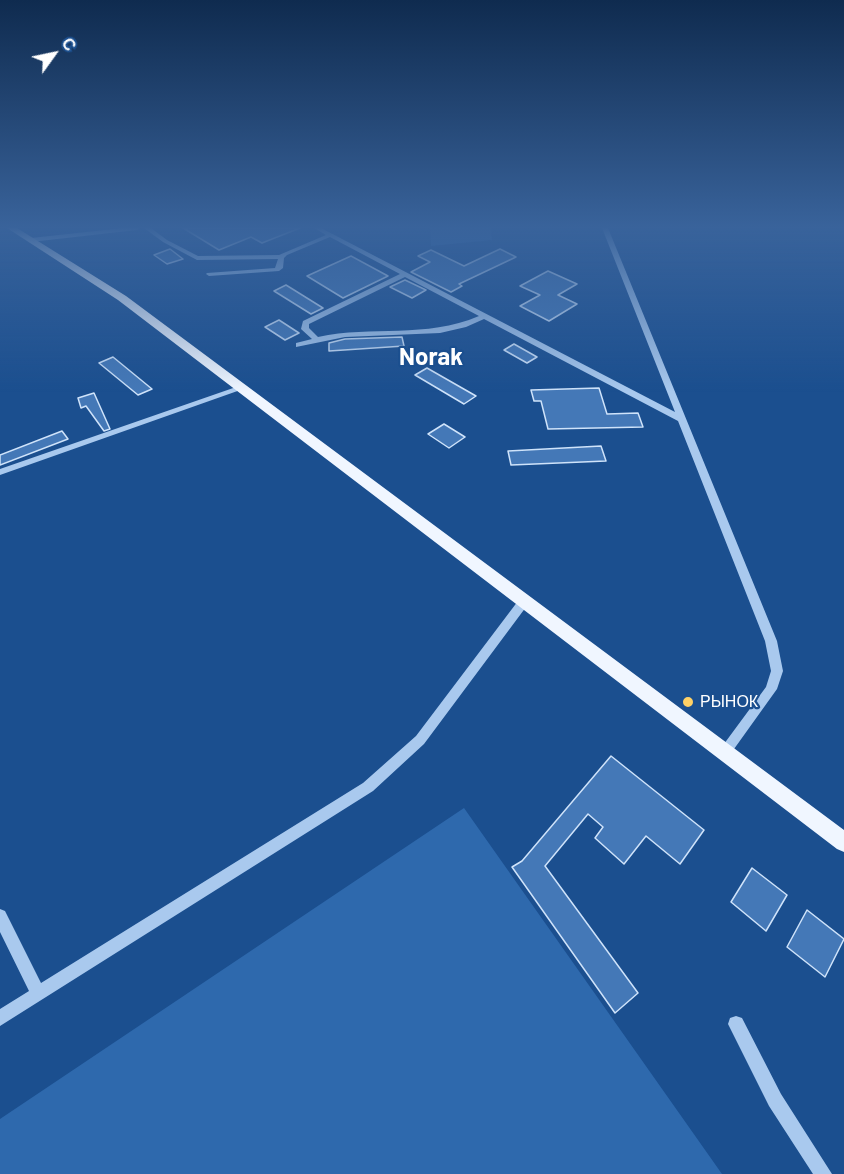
<!DOCTYPE html>
<html>
<head>
<meta charset="utf-8">
<style>
  body { margin:0 }
  #map { position:relative; width:844px; height:1174px; overflow:hidden; background:#1b4f8f; font-family:Barlow,sans-serif }
  canvas { display:block }
  .north { position:absolute; left:24px; top:24px; width:60px; height:60px; -webkit-text-stroke:4px #1b4f8f; paint-order:stroke; rotate:57deg; font-size:16px; font-weight:700; line-height:24px; text-align:center; color:#fff }
  .north::after { content:''; display:block; margin:auto; width:21px; height:27px; background:#fff; clip-path:polygon(50% 0,100% 100%,50% 72%,0 100%) }
</style>
</head>
<body>
<div id="map">
<canvas width="844" height="1174"></canvas>
<div class="north">С</div>
</div>
<script>
const g = document.querySelector('canvas').getContext('2d');
g.lineJoin = 'round';
function fill(path, color) { g.fillStyle = color; g.fill(path, 'evenodd'); }
function stroke(path, color, width, dash) { g.strokeStyle = color; g.lineWidth = width; g.lineCap = dash ? 'butt' : 'round'; g.setLineDash(dash || []); g.stroke(path); }
function drawText(font, color, halo, rows, align = 'center') {
  g.font = font + ' Barlow,sans-serif'; g.lineWidth = 4.5; g.setLineDash([]); g.textBaseline = 'middle'; g.strokeStyle = halo; g.fillStyle = color; for (const [text, x, y, turn = 0] of rows) {
    g.save(); g.translate(x, y); g.rotate((+turn || 0) * Math.PI / 180); g.textAlign = isNaN(turn) ? turn : align; if (halo) g.strokeText(text, 0, 0); g.fillText(text, 0, 0); g.restore();
  }
}
fill(new Path2D(`
  M430,228H491L492,240L431,246Z
  M464,808L722,1174H0V1119Z`), '#2e69ad');
const building = new Path2D(`
  M183,228H300L262,243L251,237L219,250Z
  M170,249L183,259L167,264L154,255Z
  M500,249L516,257L459,284L462,286L451,292L411,272L430,262L418,256L431,250L464,266Z
  M351,256L388,276L343,298L307,276Z
  M548,271L577,284L558,295L577,304L549,321L520,306L540,295L520,286Z
  M405,280L426,290L412,298L390,287Z
  M286,285L323,308L311,314L274,291Z
  M279,320L299,333L285,340L265,327Z
  M402,337L404,346L329,351V343L345,339Z
  M514,344L537,357L527,363L504,350Z
  M113,357L152,389L138,395L99,363Z
  M427,368L476,396L464,404L415,375Z
  M599,388L607,414L638,413L643,427L548,429L541,401H534L531,390Z
  M94,393L110,429L104,431L86,406L81,408L78,398Z
  M444,424L465,437L449,448L428,434Z
  M62,431L68,439L0,465V455Z
  M601,446L606,461L511,465L508,451Z
  M611,756L704,830L680,864L646,836L624,864L595,838L603,827L588,814L545,866L638,993L615,1013L512,867L522,861Z
  M752,868L787,895L766,931L731,902Z
  M807,910L844,939L825,977L787,947Z`);
fill(building, '#4478b7');
stroke(building, '#cfe3fa', 1.5);
fill(new Path2D(`
  M123,228H140L137,230L31,242L28,240L31,238Z
  M144,228H151L167,240L198,256L279,255L326,235L314,228H321L675,412L602,228H608L777,641L783,671L777,689L729,756L725,758L721,756L719,752L721,748L766,687L771,671L765,641L678,421L484,319L466,327L440,333L345,337L296,347V343L312,339L301,329L303,321L400,274L330,237L287,255L284,258L283,268L279,271L209,276L206,274L207,273L275,268L278,259L197,260L163,242ZM405,277L479,316C425,339 373,325 318,337L309,328V324Z
  M239,386H242L246,388L0,475V469Z
  M525,596L529,597L530,600L529,603L424,744L373,791L0,1026V1009L29,991L0,932V909L5,911L41,983L363,783L416,736L521,597Z
  M736,1016L742,1018L781,1094L832,1174H813L769,1106L728,1024L730,1018Z`), '#a9c9ee');
fill(new Path2D(`
  M7,228H17L126,296L844,830V852L837,849L118,300Z`), '#f0f6ff');
const sky = g.createLinearGradient(0, 0, 0, 392);
sky.addColorStop(0, '#0f2b4f');
sky.addColorStop(0.58, '#39639b');
sky.addColorStop(1, '#39639b00');
g.fillStyle = sky;
g.fillRect(0, 0, 844, 392);
for (const [x, y, r, color] of [
  [688,702,6,"#ffd166"]
]) { const dot = new Path2D(); dot.arc(x, y, r, 0, 2 * Math.PI); g.fillStyle = color; g.fill(dot); stroke(dot, '#1b4f8f', 2); }
drawText('16px', '#fff', '#1b4f8f', [
  ["РЫНОК",700,702]
], 'left');
drawText('bold 24px', '#fff', '#1b4f8f', [
  ["Norak",431,357]
]);
</script>
</body>
</html>
